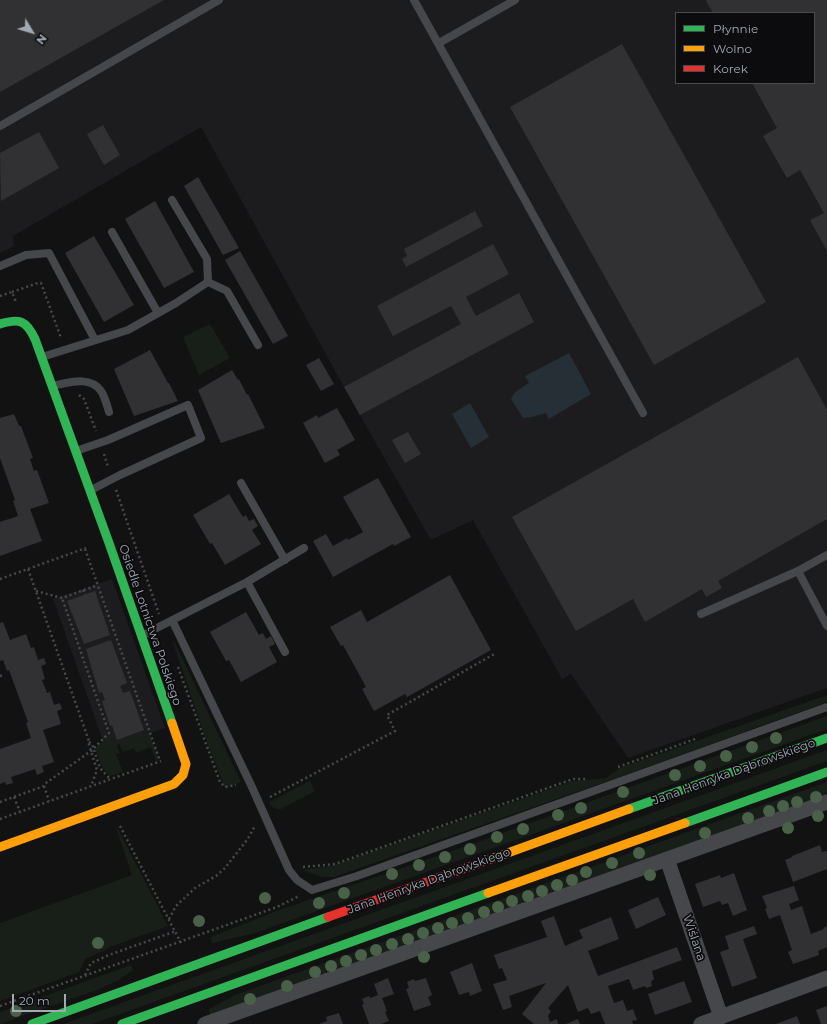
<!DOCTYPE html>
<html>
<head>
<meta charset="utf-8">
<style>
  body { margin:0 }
  #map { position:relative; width:827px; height:1024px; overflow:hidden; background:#121212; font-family:Montserrat,sans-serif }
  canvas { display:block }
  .legend { position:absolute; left:675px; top:12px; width:140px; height:72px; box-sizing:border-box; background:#0c0c0e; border:1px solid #484b51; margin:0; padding:5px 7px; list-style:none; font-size:12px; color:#a1a9b5 }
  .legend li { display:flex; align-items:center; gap:8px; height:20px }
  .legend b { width:20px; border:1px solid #484b51 }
  .north { position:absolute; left:12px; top:12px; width:40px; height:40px; -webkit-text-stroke:3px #0c0c0e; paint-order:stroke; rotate:128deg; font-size:11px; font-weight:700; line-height:16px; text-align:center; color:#a1a9b5 }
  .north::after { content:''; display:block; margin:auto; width:14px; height:18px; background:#a1a9b5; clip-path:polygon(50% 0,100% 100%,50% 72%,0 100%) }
  .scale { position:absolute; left:12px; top:994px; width:54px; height:18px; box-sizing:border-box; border:2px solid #a1a9b5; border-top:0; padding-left:5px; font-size:12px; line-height:14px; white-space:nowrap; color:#a1a9b5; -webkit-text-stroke:3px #0c0c0e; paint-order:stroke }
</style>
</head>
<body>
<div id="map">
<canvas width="827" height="1024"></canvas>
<ul class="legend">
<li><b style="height:5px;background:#30b455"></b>Płynnie</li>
<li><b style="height:5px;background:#ff9f0a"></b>Wolno</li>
<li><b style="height:5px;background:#e5322d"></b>Korek</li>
</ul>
<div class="north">N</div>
<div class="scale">20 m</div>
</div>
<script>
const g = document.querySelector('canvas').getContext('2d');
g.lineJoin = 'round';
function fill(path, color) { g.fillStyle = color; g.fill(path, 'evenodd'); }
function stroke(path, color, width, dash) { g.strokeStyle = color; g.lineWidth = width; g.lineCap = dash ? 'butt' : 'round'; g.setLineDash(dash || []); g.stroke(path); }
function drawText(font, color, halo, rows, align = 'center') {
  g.font = font + ' Montserrat,sans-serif'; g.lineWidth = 3.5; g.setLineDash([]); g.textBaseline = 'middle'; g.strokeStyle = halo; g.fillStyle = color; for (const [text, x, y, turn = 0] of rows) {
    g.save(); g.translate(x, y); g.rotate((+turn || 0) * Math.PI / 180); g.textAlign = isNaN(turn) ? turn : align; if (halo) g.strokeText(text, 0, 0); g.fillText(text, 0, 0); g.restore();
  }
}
fill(new Path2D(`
  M0,0H827V688L628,758L571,674L562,679L473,520L431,540L344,387L201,127L13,236L14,246L0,253ZM676,13H814V83H676Z
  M112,579L165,728L106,749L53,599Z`), '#1c1c1e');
fill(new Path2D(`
  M210,324L230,358L199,375L183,337Z
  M172,640L176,645L241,782L225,788L209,747Z
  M827,695V702L622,776L334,877H321L303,870L335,865L573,781L606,778L620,768Z
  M827,716V729L255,933L212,943L211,937L279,910L461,848Z
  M149,732L159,759L156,760L151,747L136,753L134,748L123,752L119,743Z
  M108,737L111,740L115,741L120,753L116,754L123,772L110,776L102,767L95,748Z
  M827,750V761L92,1024H63Z
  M310,781L315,791L281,809H277L272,807L269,802Z
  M827,782V796L213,1015L209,1013V1009L235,995Z
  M117,827L168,926L107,948V949L85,959L79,972L0,1001V923L132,875L117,830Z
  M131,965L133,970L117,981L97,990L0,1024V1012Z`), '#181f18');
fill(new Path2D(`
  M569,353L591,394L549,419L546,413L532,417L523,418L511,399L515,392L529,383L525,376Z
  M470,403L489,437L471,448L452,414Z`), '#252f35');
fill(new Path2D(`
  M0,0H164L0,92Z
  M707,0H827V251L810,220L824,213L800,170L787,178L763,136L777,128L752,83H814V13H713L706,1Z
  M622,44L766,302L654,365L510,107Z
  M103,125L120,155L104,165L87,134Z
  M39,132L59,168L1,201L0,153Z
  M198,177L239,248L223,255L184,186Z
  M155,201L194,272L164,288L125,219Z
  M475,211L483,226L406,267L402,259L407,256L404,249Z
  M94,236L134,305L104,322L65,253Z
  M493,244L509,274L466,297L476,316L519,293L534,322L360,415L344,387L461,324L451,306L393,336L377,306Z
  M240,251L288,336L273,344L225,260Z
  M150,350L168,383H169L178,401L134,416L114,369Z
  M798,357L827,410V519L718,581L722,588L706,597L702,589L645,622L633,599L576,631L512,517Z
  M319,358L334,384L321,391L306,365Z
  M232,370L238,380L239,379L247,395L248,394L265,428L221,443L198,390Z
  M337,408L355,440L337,450L340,455L325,463L303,423L317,415L318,418Z
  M14,414L19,426H21L33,458L30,459L34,471L37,470L49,503L30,509L42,541L0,556V522L18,516L13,501L15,500L0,458V418Z
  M408,432L421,454L405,463L392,440Z
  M378,478L411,537L394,546L393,544L333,577L313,541L326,534L333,546L347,538L348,540L363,532L343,497Z
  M229,494L243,517L246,515L249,521L254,519L258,526L252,530L261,544L225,565L212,543L210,544L193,515Z
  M450,575L491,650L407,697L405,694L374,711L362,689L366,687L343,645L341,646L330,627L361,610L367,622Z
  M95,591L110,635L84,644L67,601Z
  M246,612L259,635L263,633L266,639L271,636L275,644L269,647L277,662L241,682L229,660L226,661L210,632Z
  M3,622L10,640L26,634L31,648L34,647L38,660L44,658L46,664L41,666L45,679L42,680L47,693L50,692L54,705L60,703L62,709L57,711L61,724L43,730L54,762L42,766L44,772L37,775L35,769L11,777L13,783L6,785L5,782L0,784V749L31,738L26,723L28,722L9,670L7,671L3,660L0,661V623Z
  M111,640L127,683L120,686L123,693L130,691L144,730L117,740L112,725L110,726L102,701L105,700L102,692L99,693L86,649Z
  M820,845L822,852L827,851V869L793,882L785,860L792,857V856Z
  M734,873L747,910L733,916L728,903L722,905L720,901L703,907L695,884L720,875L721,878Z
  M794,886L799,900L789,904L791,910L802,906L811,934L824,929L823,928L827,926V947L818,951L819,955L793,964L788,952L792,950L780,915L769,919L765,909L767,908L762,896Z
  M658,897L666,915L636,929L628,910Z
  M554,916L565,946L583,938L579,930L611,917L619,939L588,951L598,976L677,947L682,960L652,971L654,979L651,982L652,986L646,988L645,986L633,990L629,979L608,986L614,1003L623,1000L627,1011L633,1009L637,1020L632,1021L633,1024H605L600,1011L591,1014L588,1008L578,1012L568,985L548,1008L551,1011L548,1016L550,1022L557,1019L558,1024H534L522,1014L546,983L509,996L512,1007L503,1010L493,984L507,980L502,968L499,969L494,955L547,937L541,921Z
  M754,926L757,934L743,939L757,978L732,987L720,952L729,949L725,936Z
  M472,963L482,991L470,996L469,992L459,995L450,972Z
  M388,978L394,994L382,998L387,1011L385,1012L389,1021L381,1024H369L362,1005L364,1004L362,999L369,996L370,998L378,995L374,984Z
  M426,978L432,995L428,997L431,1005L414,1011L406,989L409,988L407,982L414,979L415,981Z
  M684,981L692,1002L655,1015L648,994Z
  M827,1006V1024H821L816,1010Z
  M339,1013L343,1024H319L327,1021L326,1017Z
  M797,1016L800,1024H776Z
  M578,1019L580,1024H566Z`), '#313133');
stroke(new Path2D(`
  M12,292L38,283H41L61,338
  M0,296L12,292L16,302
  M79,395L84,399L96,431
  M104,454L108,467
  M116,490L159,614
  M85,549L160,761
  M28,569L89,741V745L97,770L91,786
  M0,579L86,548
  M83,590L85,595
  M36,591L62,598L98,585
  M178,667L220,782L225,787L236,785
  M0,676L4,675
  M89,742L92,744L100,768L110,779
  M618,767L698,738
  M44,786L49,801
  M14,797L20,812
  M270,797L395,731L387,715L496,653
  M0,802L44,786L46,783L91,751L109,733L62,598
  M0,819L161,761
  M120,826L181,943
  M303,867L335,864L573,779H587
  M169,919L176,906L195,888L216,876L225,868L247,840L255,826
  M85,975L91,963L109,955L176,931
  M0,1006L277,907L299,896`), '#47494d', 2.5, [2, 3]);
stroke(new Path2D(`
  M414,0L643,413
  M439,43L515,0
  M0,126L219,0
  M112,232L158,313
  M0,266L26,255L49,253L95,340
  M208,282L227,291L258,345
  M42,357L128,330L176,303L208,282L207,259L172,200
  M52,386C68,383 90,375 101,391C105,397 107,405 109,412
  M76,451L108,440L188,405L201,438L120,475L91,490
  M241,483L285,560
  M798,571L827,626
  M247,582L285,652
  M701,614L798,571L827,555
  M172,620L251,785L289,870L297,880L312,890L357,876L827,707
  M143,635L247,582L304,548`), '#46474b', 8);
stroke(new Path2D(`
  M667,859L721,1017
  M205,1024L827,802
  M701,1024L827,978`), '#46474b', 15);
stroke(new Path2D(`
  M0,324C19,318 26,320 35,339L109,543L172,723
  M629,809L827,738
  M685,823L827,772
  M32,1024L328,917
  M122,1024L488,893`), '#30b455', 9);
stroke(new Path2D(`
  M0,847L174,784L183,775L186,764L172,723
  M491,859L629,809
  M488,893L685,823`), '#ff9f0a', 9);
stroke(new Path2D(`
  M328,917L491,859`), '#e5322d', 9);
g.fillStyle = '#4a6149';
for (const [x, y] of [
  [776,738],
  [752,747],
  [726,756],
  [700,766],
  [675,775],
  [623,792],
  [816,797],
  [797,802],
  [783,806],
  [581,808],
  [769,811],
  [558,815],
  [818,816],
  [748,818],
  [788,828],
  [523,829],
  [705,833],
  [497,837],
  [470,849],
  [639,853],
  [445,857],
  [612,863],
  [419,865],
  [586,872],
  [392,874],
  [650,875],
  [572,880],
  [557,885],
  [542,891],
  [344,893],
  [528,896],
  [265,898],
  [512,901],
  [319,903],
  [498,907],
  [484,912],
  [468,918],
  [199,921],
  [452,923],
  [438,928],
  [423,933],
  [408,939],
  [98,943],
  [392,944],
  [376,950],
  [361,955],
  [424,957],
  [346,961],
  [331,966],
  [315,972],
  [287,986],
  [250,999],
  [16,1011]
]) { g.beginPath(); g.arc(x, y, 6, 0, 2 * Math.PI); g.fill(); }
drawText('12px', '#a1a9b5', '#0c0c0e', [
  ["Osiedle Lotnictwa Polskiego",150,625,71],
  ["Jana Henryka Dąbrowskiego",734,772,-20],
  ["Jana Henryka Dąbrowskiego",429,881,-20],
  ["Wiślana",694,938,71]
]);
</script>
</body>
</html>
